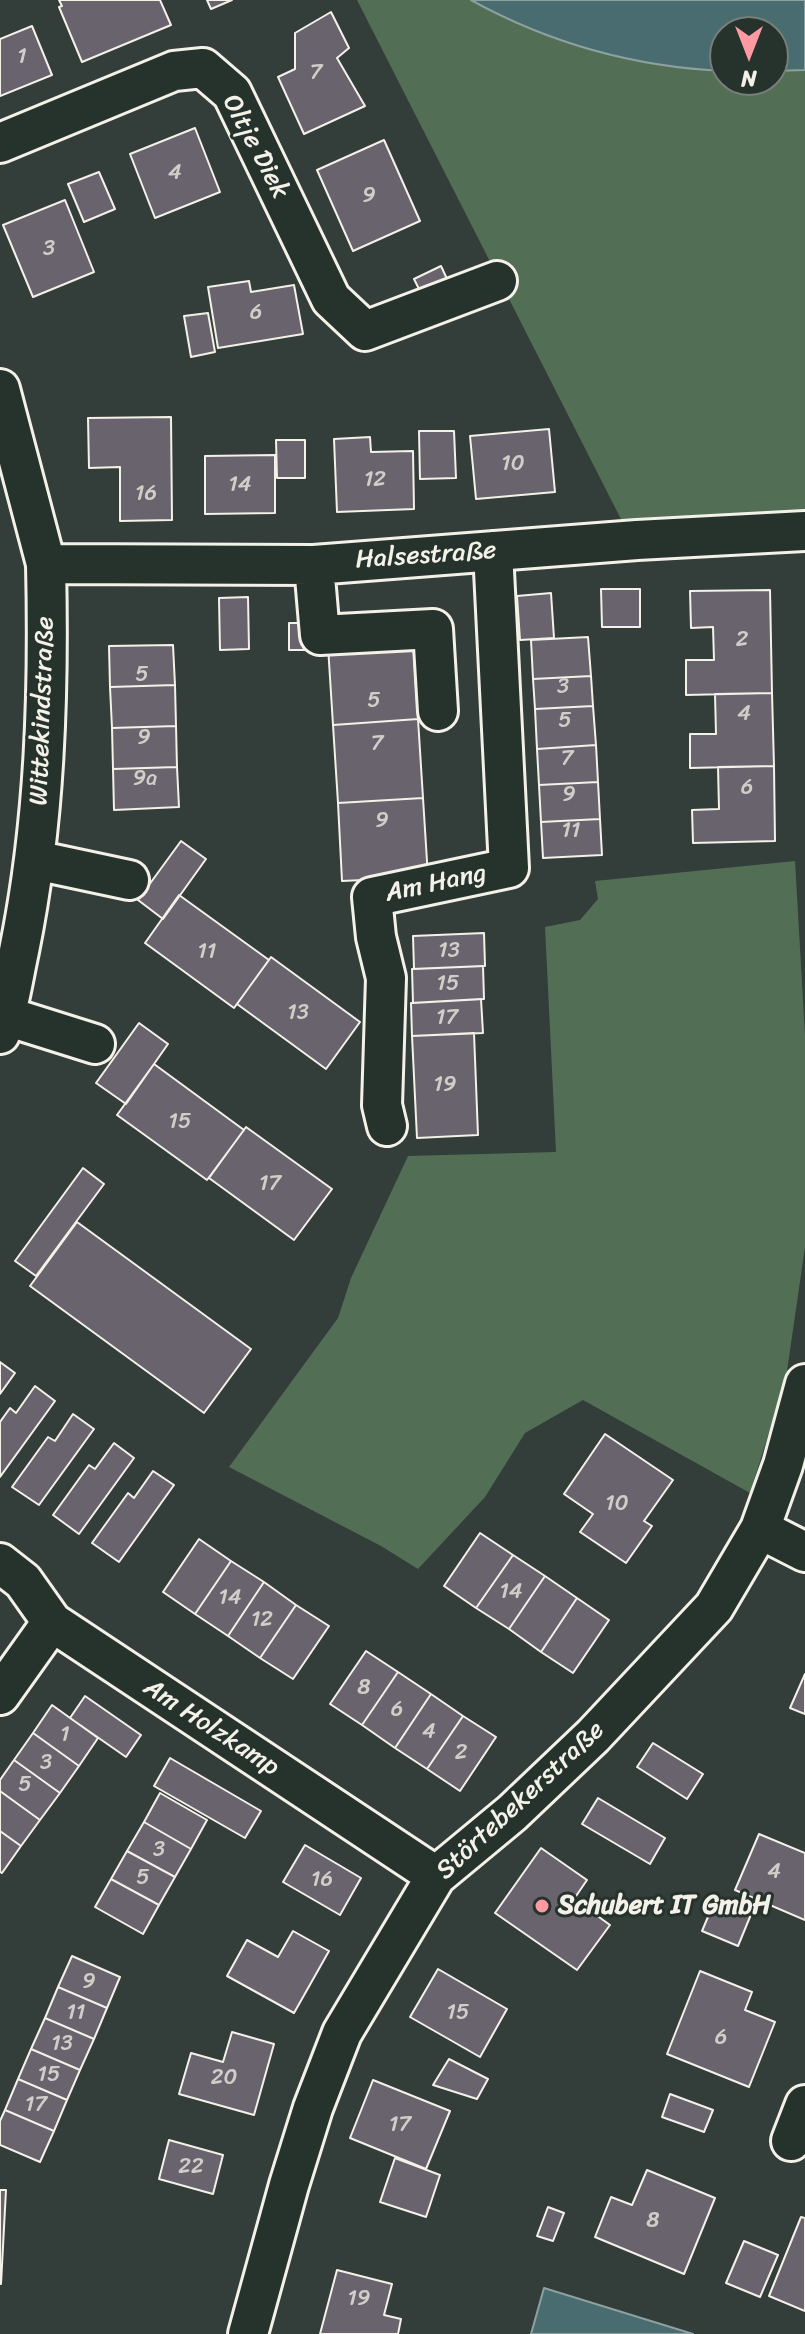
<!DOCTYPE html>
<html>
<head>
<meta charset="utf-8">
<style>
  body { margin:0 }
  #map { position:relative; width:805px; height:2334px; overflow:hidden; background:#333d3a; font-family:Sriracha,sans-serif }
  canvas { display:block }
  .north { position:absolute; left:709px; top:16px; width:80px; height:80px; box-sizing:border-box; background:#26332d; border:2px solid #787f78; border-radius:50%; rotate:180deg; font-size:22px; font-weight:700; line-height:32px; text-align:center; color:#f4f1e8 }
  .north::after { content:''; display:block; margin:auto; width:28px; height:36px; background:#ff9aa2; clip-path:polygon(50% 0,100% 100%,50% 72%,0 100%) }
</style>
</head>
<body>
<div id="map">
<canvas width="805" height="2334"></canvas>
<div class="north">N</div>
</div>
<script>
const g = document.querySelector('canvas').getContext('2d');
g.lineJoin = 'round';
function fill(path, color) { g.fillStyle = color; g.fill(path, 'evenodd'); }
function stroke(path, color, width, dash) { g.strokeStyle = color; g.lineWidth = width; g.lineCap = dash ? 'butt' : 'round'; g.setLineDash(dash || []); g.stroke(path); }
function drawText(font, color, halo, rows, align = 'center') {
  g.font = font + ' Sriracha,sans-serif'; g.lineWidth = 6; g.setLineDash([]); g.textBaseline = 'middle'; g.strokeStyle = halo; g.fillStyle = color; for (const [text, x, y, turn = 0] of rows) {
    g.save(); g.translate(x, y); g.rotate((+turn || 0) * Math.PI / 180); g.textAlign = isNaN(turn) ? turn : align; if (halo) g.strokeText(text, 0, 0); g.fillText(text, 0, 0); g.restore();
  }
}
fill(new Path2D(`
  M357,0H805V515L626,529ZM725,32H773V80H725Z
  M795,861L805,1035V1247L786,1378L750,1493L583,1400L525,1433L485,1497L418,1569L381,1546L229,1467L338,1318L351,1278L408,1156L556,1152L545,927L580,920L598,899L595,881Z`), '#526f56');
const water = new Path2D(`
  M471,0H805V70L773,71V32H725V71C636,67 549,43 471,0Z
  M544,2288L693,2334H531Z`);
fill(water, '#496c70');
stroke(water, '#8da1a0', 2);
const building = new Path2D(`
  M59,0H160L171,25L82,62L59,7L62,6Z
  M207,0H232L211,9Z
  M331,12L349,48L337,58L365,106L304,134L278,77L295,69V33Z
  M32,26L52,75L0,96V39Z
  M195,128L220,192L155,218L130,154Z
  M384,140L420,221L353,251L317,170Z
  M99,172L115,209L84,222L68,184Z
  M65,200L94,272L33,297L3,225Z
  M441,266L448,281L421,293L414,279Z
  M249,281L251,292L294,285L303,334L218,348L208,287Z
  M208,313L215,352L191,357L184,316Z
  M171,417L172,520L120,521V467L89,468L88,418Z
  M549,429L555,492L476,499L470,436Z
  M419,431H454L456,478L420,479Z
  M370,437L371,452L413,451L414,509L337,512L334,439Z
  M276,440H305V478H277Z
  M275,455V513L205,514V456Z
  M601,589H640V627H602Z
  M770,590L772,693L686,695V660H714L713,627L691,628L690,591Z
  M551,593L554,638L520,640L517,596Z
  M248,597L249,649L220,650L219,598Z
  M289,623H305V650H289Z
  M588,637L591,676L533,679L531,640Z
  M413,641L418,719L333,725L328,646Z
  M173,645L175,685L110,687L109,646Z
  M591,676L593,706L535,709L533,679Z
  M175,685L176,726L112,728L110,687Z
  M772,693L774,766L690,768V734H716L715,694Z
  M593,706L596,745L537,749L535,709Z
  M418,719L423,798L338,803L333,725Z
  M176,726L177,767L113,769L112,728Z
  M596,745L598,782L539,785L537,749Z
  M774,766L775,841L693,843L692,810L719,809L718,767Z
  M177,767L179,807L114,810L113,769Z
  M598,782L600,819L541,822L539,785Z
  M423,798L428,877L342,881L338,803Z
  M600,819L602,855L543,858L541,822Z
  M181,841L206,859L163,919L138,900Z
  M179,895L269,960L234,1008L145,943Z
  M484,933L485,966L414,969L413,936Z
  M271,957L360,1022L326,1069L237,1004Z
  M483,966L484,999L413,1003L412,969Z
  M481,999L483,1033L412,1036L411,1003Z
  M139,1023L168,1044L126,1104L96,1083Z
  M474,1033L478,1135L417,1138L412,1036Z
  M154,1064L244,1130L207,1180L117,1115Z
  M246,1127L332,1189L294,1240L209,1178Z
  M83,1168L104,1184L36,1276L15,1261Z
  M77,1222L251,1349L204,1413L30,1286Z
  M0,1362L15,1373L0,1394Z
  M35,1386L55,1401L0,1477V1422L10,1408L16,1413Z
  M73,1414L94,1429L39,1505L12,1487L48,1437L55,1441Z
  M605,1434L673,1480L644,1521L652,1526L626,1563L580,1532L593,1514L564,1494Z
  M114,1443L134,1458L79,1534L53,1515L89,1465L95,1469Z
  M153,1471L174,1485L119,1562L92,1543L128,1493L134,1498Z
  M480,1533L513,1555L476,1608L444,1586Z
  M199,1539L231,1561L195,1614L163,1592Z
  M513,1555L545,1576L509,1629L476,1608Z
  M231,1561L264,1582L228,1636L195,1614Z
  M545,1576L577,1598L541,1652L509,1629Z
  M264,1582L296,1605L260,1658L228,1636Z
  M577,1598L609,1620L573,1673L541,1652Z
  M296,1605L329,1626L293,1679L260,1658Z
  M366,1651L398,1672L362,1725L330,1704Z
  M398,1672L431,1694L395,1748L362,1725Z
  M805,1674V1714L790,1708Z
  M431,1694L463,1716L427,1769L395,1748Z
  M85,1696L141,1735L126,1757L70,1718Z
  M52,1705L98,1738L79,1766L33,1733Z
  M463,1716L496,1737L460,1791L427,1769Z
  M33,1733L79,1766L60,1793L14,1760Z
  M653,1743L703,1774L687,1799L637,1767Z
  M170,1758L261,1811L245,1838L154,1786Z
  M14,1760L60,1793L40,1820L0,1791V1780Z
  M0,1791L40,1820L21,1846L0,1831Z
  M160,1793L207,1820L191,1849L144,1822Z
  M598,1798L665,1838L650,1864L582,1824Z
  M144,1822L191,1849L175,1877L127,1851Z
  M0,1831L21,1846L2,1873L0,1872Z
  M759,1834L805,1853V1920L735,1890Z
  M305,1845L361,1878L340,1915L283,1882Z
  M541,1848L587,1880L574,1899L610,1925L577,1970L495,1913Z
  M127,1851L175,1877L159,1905L111,1879Z
  M111,1879L159,1905L143,1934L95,1907Z
  M716,1898L752,1912L738,1946L702,1931Z
  M293,1931L329,1951L294,2013L227,1976L247,1940L278,1957Z
  M72,1956L120,1977L107,2008L58,1987Z
  M438,1969L507,2009L480,2057L410,2017Z
  M700,1971L752,1992L745,2010L775,2022L749,2087L667,2054Z
  M58,1987L107,2008L94,2039L45,2018Z
  M45,2018L94,2039L80,2070L31,2049Z
  M232,2032L274,2044L254,2115L179,2094L191,2053L223,2062Z
  M31,2049L80,2070L67,2100L18,2079Z
  M449,2059L488,2079L477,2099L433,2085Z
  M18,2079L67,2100L54,2131L5,2110Z
  M373,2080L450,2111L426,2169L350,2138Z
  M670,2094L713,2110L704,2132L662,2117Z
  M5,2110L54,2131L40,2162L0,2145V2121Z
  M169,2140L223,2155L213,2194L159,2179Z
  M395,2158L440,2175L426,2217L380,2202Z
  M647,2170L715,2198L684,2274L595,2237L611,2197L632,2205Z
  M0,2190H6L1,2284H0Z
  M548,2207L564,2213L553,2241L537,2236Z
  M801,2217L805,2218V2311L769,2296Z
  M744,2241L778,2255L760,2297L726,2283Z
  M337,2270L392,2284L384,2315L401,2319L398,2334H320Z`);
fill(building, '#68636d');
stroke(building, '#f4f1e8', 2);
const minor = new Path2D(`
  M0,143L174,71L203,68L232,93L331,299L365,331L497,281
  M0,389L46,564C49,693 45,824 19,951C13,979 9,1007 0,1034
  M46,564L314,565L637,540L805,531
  M314,565L320,635L433,629L438,711
  M35,860L129,880
  M6,1016L95,1044
  M387,1126L382,1105L386,978L376,937L372,897L509,868L493,551
  M760,1529L805,1552
  M0,1563L23,1581L52,1622L436,1876
  M0,1695L52,1622
  M791,2141L805,2105
  M248,2334L289,2185L313,2108L342,2033L436,1876L512,1813L593,1736L714,1607L760,1529L783,1465L805,1384`);
stroke(minor, '#f4f1e8', 44);
stroke(minor, '#26332d', 38);
for (const [x, y, r, color] of [
  [542,1906,8,"#ff9aa2"]
]) { const dot = new Path2D(); dot.arc(x, y, r, 0, 2 * Math.PI); g.fillStyle = color; g.fill(dot); stroke(dot, '#26332d', 3); }
drawText('22px', '#d1cec9', null, [
  ["1",22,57],
  ["7",316,73],
  ["4",175,173],
  ["9",369,196],
  ["3",49,249],
  ["6",256,313],
  ["10",513,464],
  ["12",375,480],
  ["14",240,485],
  ["16",146,494],
  ["2",742,640],
  ["5",142,675],
  ["3",563,687],
  ["5",374,701],
  ["4",744,714],
  ["5",565,721],
  ["9",144,738],
  ["7",377,744],
  ["7",567,759],
  ["9a",145,779],
  ["6",747,788],
  ["9",569,795],
  ["9",382,821],
  ["11",571,831],
  ["13",449,951],
  ["11",207,952],
  ["15",448,984],
  ["13",298,1013],
  ["17",447,1018],
  ["19",445,1085],
  ["15",180,1122],
  ["17",270,1184],
  ["10",617,1504],
  ["14",511,1592],
  ["14",230,1598],
  ["12",262,1620],
  ["8",364,1688],
  ["6",397,1710],
  ["4",429,1732],
  ["1",65,1735],
  ["2",461,1753],
  ["3",46,1763],
  ["5",25,1785],
  ["3",159,1850],
  ["4",774,1872],
  ["5",143,1878],
  ["16",322,1880],
  ["9",89,1982],
  ["11",76,2013],
  ["15",458,2013],
  ["6",721,2038],
  ["13",62,2044],
  ["15",49,2075],
  ["20",224,2078],
  ["17",36,2105],
  ["17",400,2125],
  ["22",191,2167],
  ["8",653,2221],
  ["19",359,2299]
]);
drawText('26px', '#f4f1e8', '#26332d', [
  ["Oltje Diek",255,147,62],
  ["Halsestraße",426,556,-4],
  ["Wittekindstraße",43,711,-88],
  ["Am Hang",436,884,-12],
  ["Am Holzkamp",211,1728,33],
  ["Störtebekerstraße",521,1801,-43]
]);
drawText('bold 26px', '#f4f1e8', '#26332d', [
  ["Schubert IT GmbH",558,1906]
], 'left');
</script>
</body>
</html>
